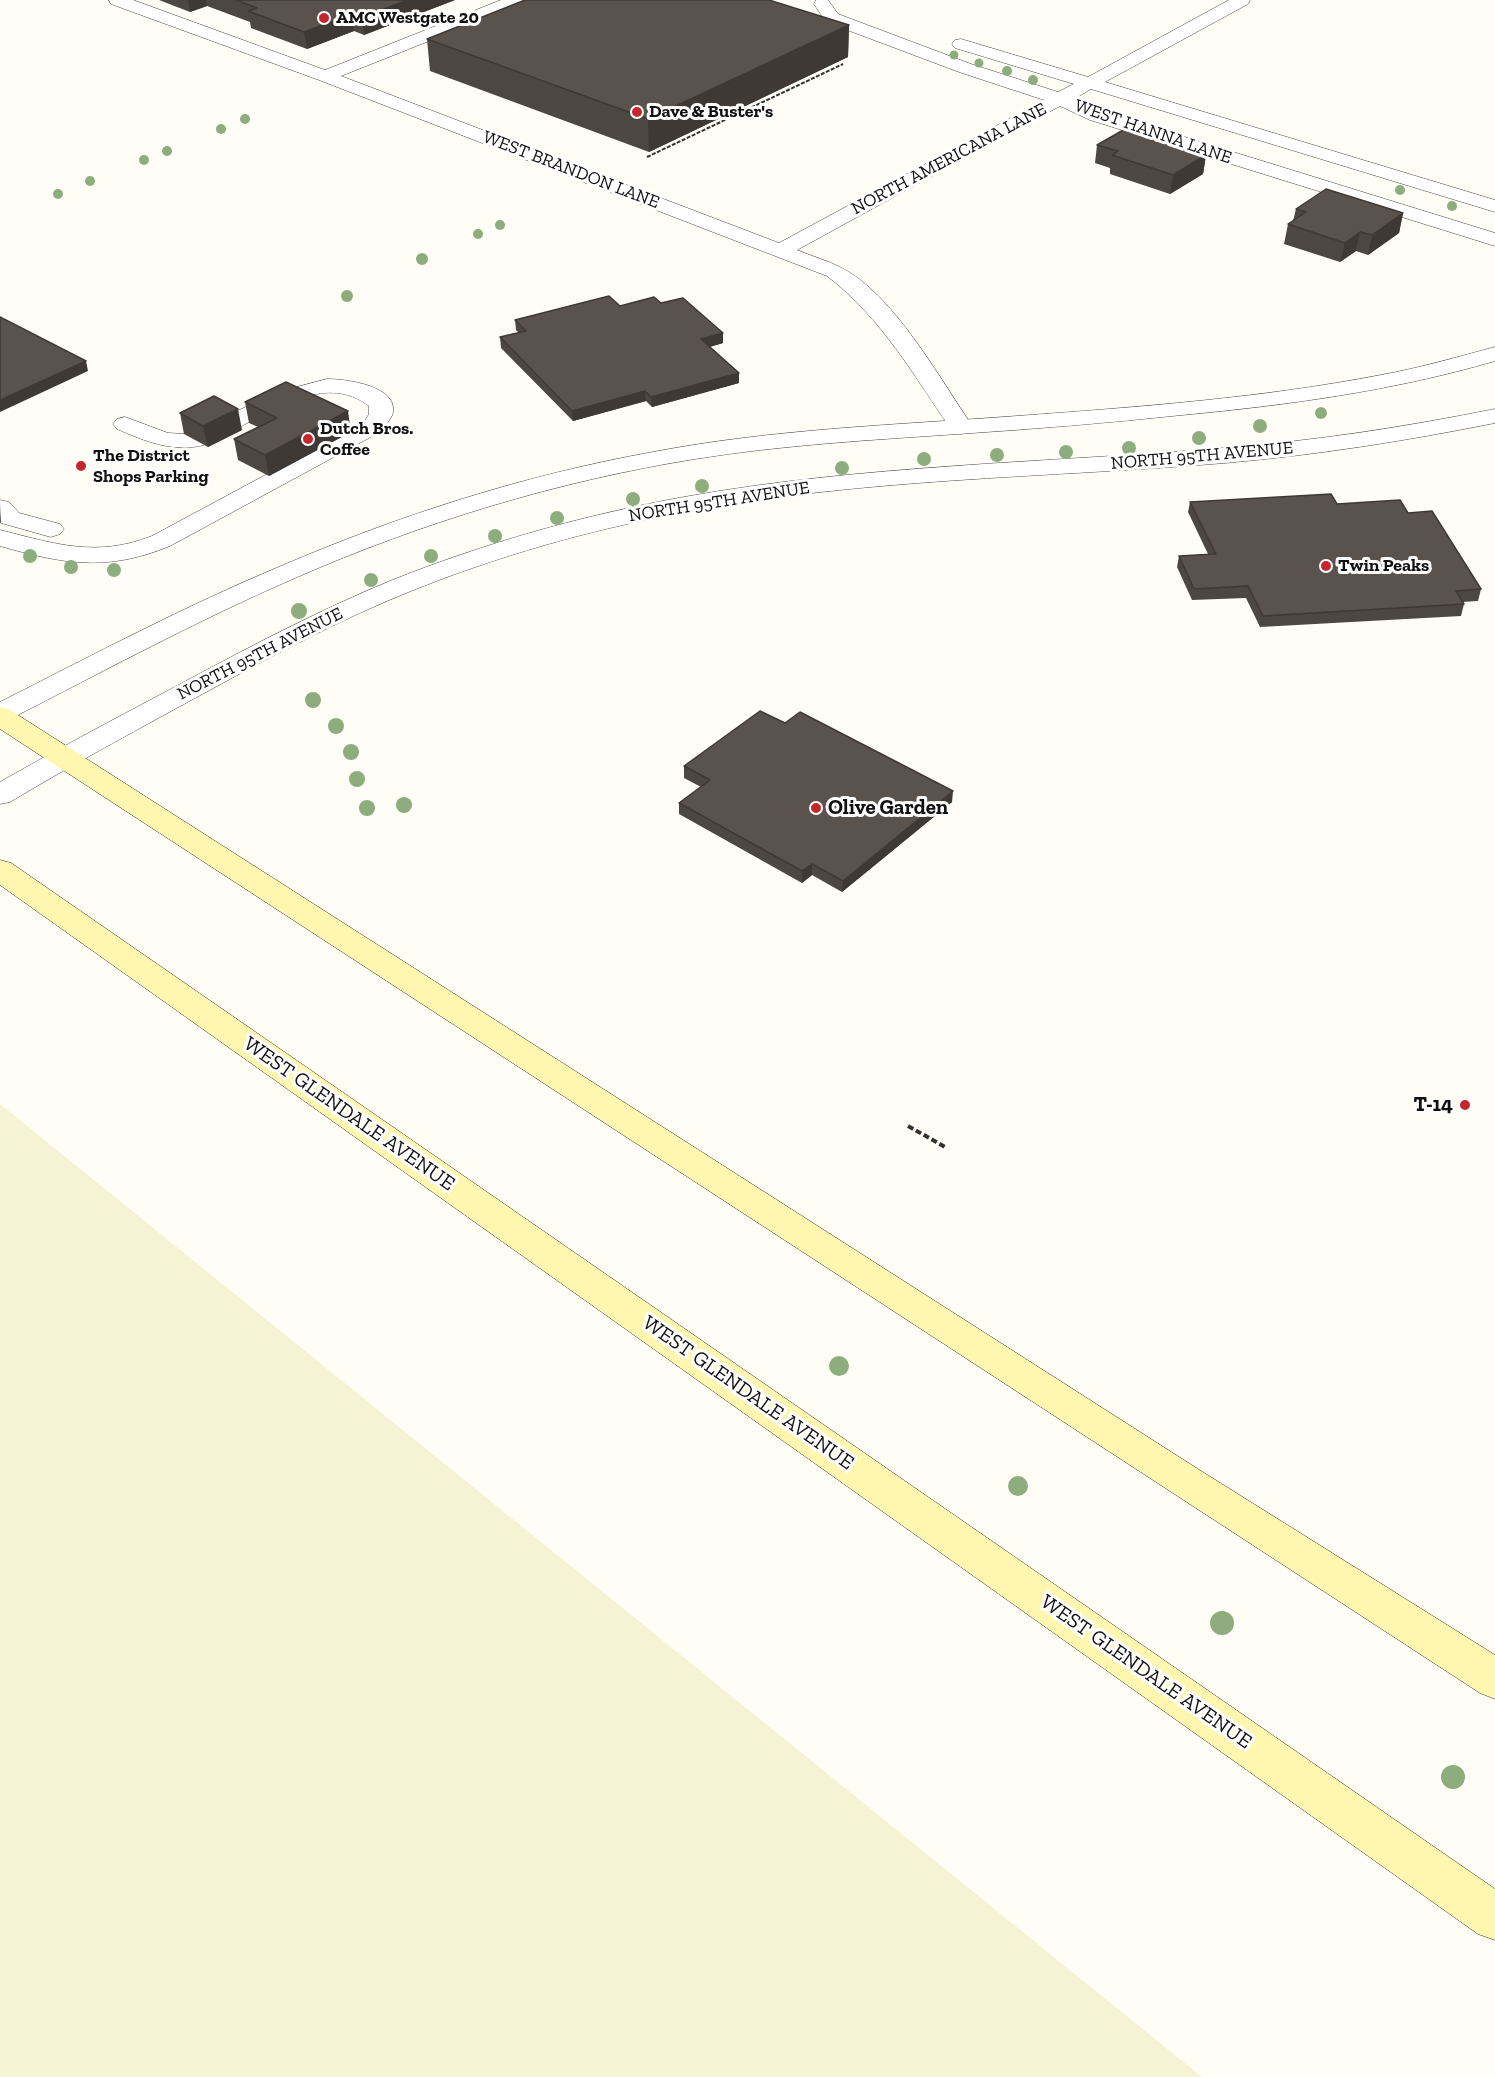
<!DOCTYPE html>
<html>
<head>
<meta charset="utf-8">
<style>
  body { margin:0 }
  canvas { display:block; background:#fffdf5 }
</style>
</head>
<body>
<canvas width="1495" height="2077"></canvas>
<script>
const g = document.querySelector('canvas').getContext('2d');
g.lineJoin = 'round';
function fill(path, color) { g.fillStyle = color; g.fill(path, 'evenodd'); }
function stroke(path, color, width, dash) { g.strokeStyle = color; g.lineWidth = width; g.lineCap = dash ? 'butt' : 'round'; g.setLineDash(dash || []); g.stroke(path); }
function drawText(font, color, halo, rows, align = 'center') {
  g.font = font + ' "Zilla Slab",serif'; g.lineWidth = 6; g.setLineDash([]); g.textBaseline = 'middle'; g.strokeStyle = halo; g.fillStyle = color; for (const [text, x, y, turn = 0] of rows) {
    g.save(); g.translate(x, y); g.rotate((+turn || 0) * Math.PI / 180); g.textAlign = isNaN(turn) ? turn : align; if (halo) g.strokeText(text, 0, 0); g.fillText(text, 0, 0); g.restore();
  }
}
fill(new Path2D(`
  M0,1104L1202,2077H0Z`), '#f6f3d4');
const service = new Path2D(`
  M327,379C344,379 397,385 393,412C392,419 384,426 380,432L170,546C107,572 63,564 0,546V530C56,544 96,558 152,536L364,422L369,414V406C328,374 278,407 238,428L230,430L222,428L218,423L222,418L278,392Z
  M125,417L168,433L204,435L208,440L204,445C173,453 145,441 117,429L113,424L117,419Z
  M0,500L9,502L19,513L60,524L64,529L60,534L51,537L1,523Z`);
const minor = new Path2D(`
  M109,0H133L325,70L501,0H524L522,4L341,76L779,243L1044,100L959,72L826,22L814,4L816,0H828L838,14L971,64L1058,92L1074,84L955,48L952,44L955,40L961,39L1088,77L1229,0H1250L1248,4L1105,82L1495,200V212L1091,89L1074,99L1104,112L1495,233V246L1090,120L1060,106L797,250C811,256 826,260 840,267C893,293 940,379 973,427L969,432L961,434L953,432C914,376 882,318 827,276L319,80L111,4Z`);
const tertiary = new Path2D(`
  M1495,347V361C1392,391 1288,405 1182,415C1108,423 1033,429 958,434C870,440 782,445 695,459C558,481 423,522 295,578C198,620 104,671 10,719L0,722V702C93,655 185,606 281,566C400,515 525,475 653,452C773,429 896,425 1017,416C1139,407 1262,398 1381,375C1420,368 1457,357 1495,347Z
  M1495,409V423C1405,441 1316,455 1225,463C1044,478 860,478 681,513C589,530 498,556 411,591C341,619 274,655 208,691C142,727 75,763 10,802L0,804V782C61,747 124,714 186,681C253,645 320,610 390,581C485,543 584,515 684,497C862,465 1044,463 1223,448C1315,441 1405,427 1495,409Z`);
const secondary = new Path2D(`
  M0,707L10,710L1201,1471L1495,1655V1699L1480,1693L0,729Z
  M0,860L11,863L1495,1889V1940L1478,1934L0,885Z`);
stroke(service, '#444', 1);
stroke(minor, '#444', 1);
stroke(tertiary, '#444', 1);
stroke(secondary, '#333', 1);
stroke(new Path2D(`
  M647,157L843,64`), '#333', 2, [4, 1.5]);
stroke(new Path2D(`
  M908,1126L947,1148`), '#333', 4, [6, 3]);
fill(service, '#fff');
fill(minor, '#fff');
fill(tertiary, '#fff');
fill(secondary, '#fff6b0');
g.fillStyle = '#8dad7f';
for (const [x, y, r] of [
  [954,55,4.5],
  [979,63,4.5],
  [1007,71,5],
  [1033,80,5],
  [245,119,5],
  [221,129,5],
  [167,151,5],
  [144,160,5],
  [90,181,5],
  [1400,190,5],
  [58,194,5],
  [1452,206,5],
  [500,225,5],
  [478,234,5],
  [422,259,6],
  [347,296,6],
  [1321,413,6],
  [1260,426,7],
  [1199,438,7],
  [1129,448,7],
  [1066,452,7],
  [997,455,7],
  [924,459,7],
  [842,468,7],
  [702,486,7],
  [633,499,7],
  [557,518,7],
  [495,536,7],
  [30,556,7],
  [431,556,7],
  [71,567,7],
  [114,570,7],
  [371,580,7],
  [299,611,8],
  [313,700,8],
  [336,726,8],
  [351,752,8],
  [357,779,8],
  [404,805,8],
  [367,808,8],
  [839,1366,10],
  [1018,1486,10],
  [1222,1623,12],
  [1453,1777,12]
]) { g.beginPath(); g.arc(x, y, r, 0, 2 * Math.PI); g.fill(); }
fill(new Path2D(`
  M159,0H455L364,35L354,31L307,49L251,28L250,22L207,6L190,12Z
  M849,25L848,57L649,152L430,71L427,39Z
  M1097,145L1206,155L1203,174L1170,194L1110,174V168L1095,163Z
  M1296,209L1403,213L1399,233L1368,255L1356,251L1340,262L1284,244L1288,224L1293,221Z
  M661,303L723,343L710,347L739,373V383L652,407L646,401L573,421L501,348L500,337L519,333L516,330L515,320L620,306Z
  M245,402L351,432L269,476L238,460L234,439L258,427L249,423Z
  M180,413L242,430L208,447L184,434Z
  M1190,502L1337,504L1408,513L1481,589L1478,601L1462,602L1464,604L1461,616L1260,627L1246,598L1192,600L1177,567L1179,556L1208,554L1188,512Z
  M785,723L952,802L842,892L812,875L802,883L679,814V803L701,787L684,778V766Z`), '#4d4742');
fill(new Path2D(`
  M188,0H206L207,6L190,12Z
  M408,0H455L364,35L362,17Z
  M352,14L354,31L307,49L304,32Z
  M849,25L848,57L649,152L648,119Z
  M1206,155L1203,174L1170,194L1173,175Z
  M1403,213L1399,233L1368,255L1372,235Z
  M1360,232L1356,251L1340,262L1345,243Z
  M723,333V343L701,349V339Z
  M86,361L88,371L0,412V400Z
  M739,373V383L652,407L651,397Z
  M645,391L646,401L573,421L572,411Z
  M238,409L242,430L208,447L203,426Z
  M348,411L351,432L269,476L265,455Z
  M953,791L952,802L842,892L843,881Z
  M812,864V875L802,883V871Z`), '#3f3936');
const building = new Path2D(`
  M236,0H408L362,17L352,14L304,32L248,11L257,8Z
  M525,0H769L849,25L648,119L427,39Z
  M1125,129L1206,155L1173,175L1112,155L1118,151L1097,145Z
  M1326,189L1403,213L1372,235L1360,232L1345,243L1288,224L1306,212L1296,209Z
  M609,296L620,306L654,297L661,303L683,298L723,333L701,339L739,373L651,397L645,391L572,411L500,337L526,331L515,320Z
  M0,317L86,361L0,400Z
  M286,382L348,411L265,455L234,439L277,418L245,402Z
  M214,396L238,409L203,426L180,413Z
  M1331,494L1337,504L1400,500L1408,513L1432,511L1481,589L1456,591L1464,604L1263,616L1248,586L1194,589L1179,556L1216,554L1190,502Z
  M760,711L785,723L800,712L953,791L843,881L812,864L802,871L679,803L710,780L684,766Z`);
fill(building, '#5a524d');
stroke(building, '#3f3936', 1.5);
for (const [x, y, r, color] of [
  [324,18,6,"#c4262e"],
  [637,112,6,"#c4262e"],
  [308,439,6,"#c4262e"],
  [81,466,6,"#c4262e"],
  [1326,566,6,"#c4262e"],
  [816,808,6,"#c4262e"],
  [1465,1105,6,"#c4262e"]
]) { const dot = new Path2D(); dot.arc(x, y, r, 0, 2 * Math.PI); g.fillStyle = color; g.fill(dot); stroke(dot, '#fff', 2); }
drawText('bold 18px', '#111', '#fff', [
  ["AMC Westgate 20",336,18],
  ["Dave & Buster's",649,112],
  ["Dutch Bros.",320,429],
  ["Coffee",320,450],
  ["The District",93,456],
  ["Shops Parking",93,477],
  ["Twin Peaks",1338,566]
], 'left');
drawText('18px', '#111', '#fff', [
  ["WEST HANNA LANE",1153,132,19],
  ["NORTH AMERICANA LANE",949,159,-28],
  ["WEST BRANDON LANE",571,170,21],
  ["NORTH 95TH AVENUE",1202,456,-5],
  ["NORTH 95TH AVENUE",719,502,-9],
  ["NORTH 95TH AVENUE",260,654,-27]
]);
drawText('bold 21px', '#111', '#fff', [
  ["Olive Garden",828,808],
  ["T-14",1453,1105,"right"]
], 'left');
drawText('21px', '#111', '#fff', [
  ["WEST GLENDALE AVENUE",349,1114,35],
  ["WEST GLENDALE AVENUE",748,1393,35],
  ["WEST GLENDALE AVENUE",1146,1672,35]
]);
</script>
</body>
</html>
